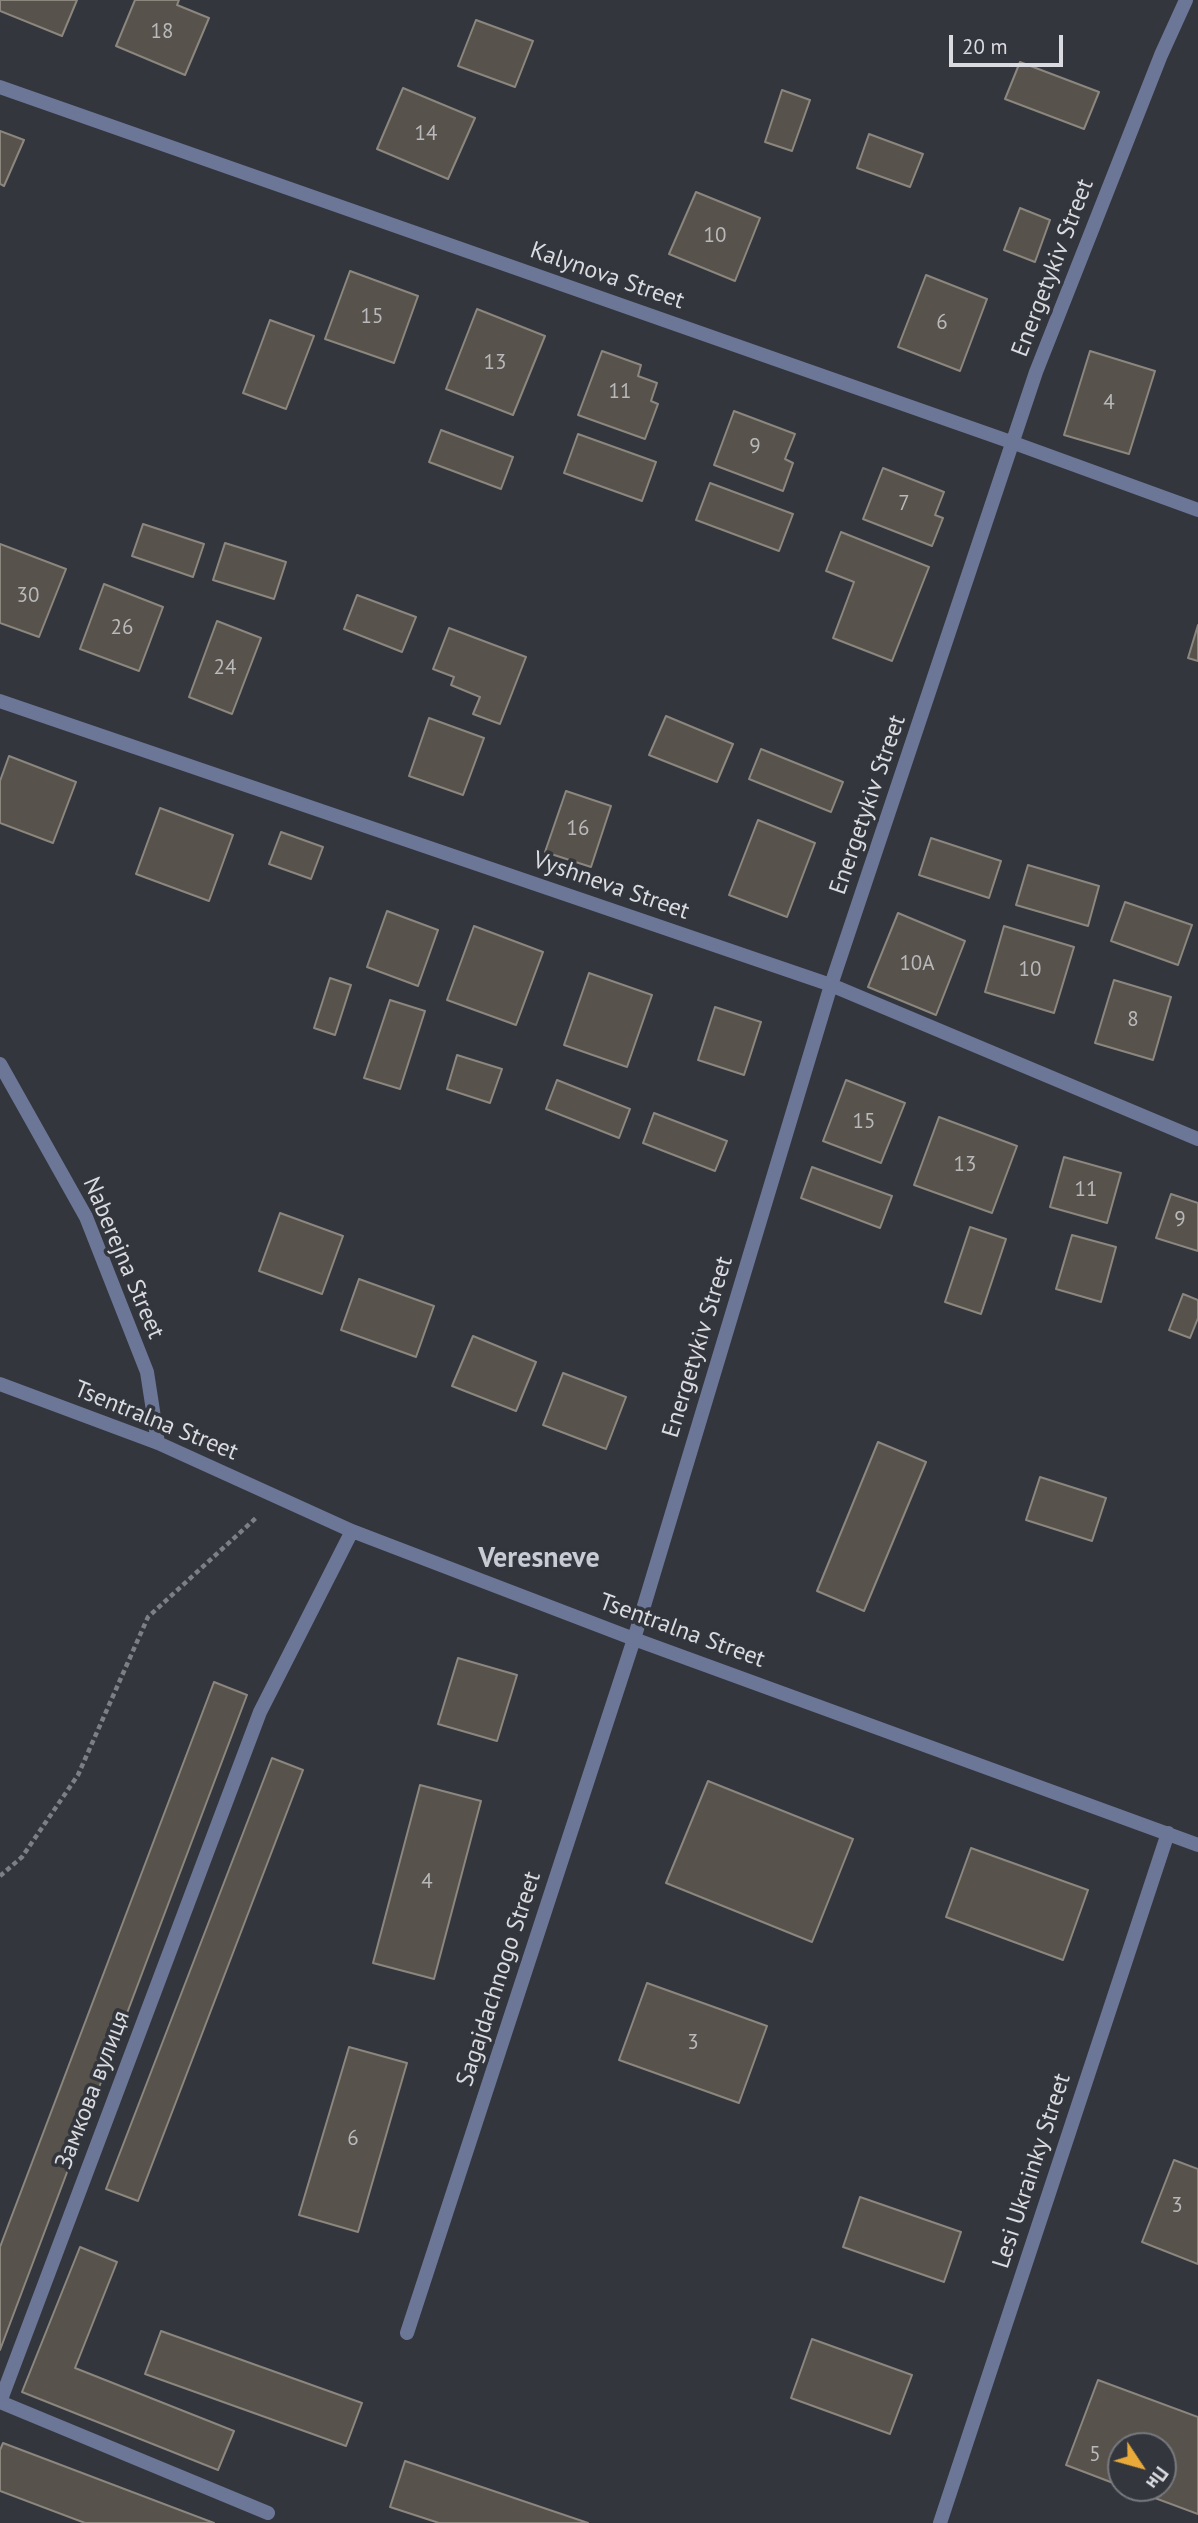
<!DOCTYPE html>
<html>
<head>
<meta charset="utf-8">
<style>
  body { margin:0 }
  #map { position:relative; width:1198px; height:2523px; overflow:hidden; background:#33363d; font-family:"PT Sans",sans-serif }
  canvas { display:block }
  .north { position:absolute; left:1107px; top:2432px; width:70px; height:70px; box-sizing:border-box; background:#33363d; border:2px solid #76787e; border-radius:50%; rotate:126deg; font-size:19px; font-weight:700; line-height:28px; text-align:center; color:#dadbe0 }
  .north::after { content:''; display:block; margin:auto; width:24px; height:32px; background:#eaaa39; clip-path:polygon(50% 0,100% 100%,50% 72%,0 100%) }
  .scale { position:absolute; left:949px; top:35px; width:114px; height:32px; box-sizing:border-box; border:4px solid #dadbe0; border-top:0; padding-left:9px; font-size:21px; line-height:24px; white-space:nowrap; color:#dadbe0; -webkit-text-stroke:5px #33363d; paint-order:stroke }
</style>
</head>
<body>
<div id="map">
<canvas width="1198" height="2523"></canvas>
<div class="north">Пн</div>
<div class="scale">20 m</div>
</div>
<script>
const g = document.querySelector('canvas').getContext('2d');
g.lineJoin = 'round';
function fill(path, color) { g.fillStyle = color; g.fill(path, 'evenodd'); }
function stroke(path, color, width, dash) { g.strokeStyle = color; g.lineWidth = width; g.lineCap = dash ? 'butt' : 'round'; g.setLineDash(dash || []); g.stroke(path); }
function drawText(font, color, halo, rows, align = 'center') {
  g.font = font + ' "PT Sans",sans-serif'; g.lineWidth = 7; g.setLineDash([]); g.textBaseline = 'middle'; g.strokeStyle = halo; g.fillStyle = color; for (const [text, x, y, turn = 0] of rows) {
    g.save(); g.translate(x, y); g.rotate((+turn || 0) * Math.PI / 180); g.textAlign = isNaN(turn) ? turn : align; if (halo) g.strokeText(text, 0, 0); g.fillText(text, 0, 0); g.restore();
  }
}
const building = new Path2D(`
  M0,0H77L62,36L0,11Z
  M135,0H179L177,5L209,18L185,75L116,46Z
  M476,20L533,41L515,87L458,66Z
  M1020,62L1099,92L1084,129L1005,99Z
  M403,88L475,118L448,179L377,149Z
  M782,90L810,100L792,151L765,142Z
  M0,131L24,140L4,186L0,184Z
  M869,134L923,154L910,187L857,168Z
  M696,192L760,218L735,281L669,254Z
  M1020,208L1050,220L1035,262L1004,250Z
  M350,271L418,296L394,363L325,339Z
  M926,275L987,299L960,371L898,347Z
  M477,309L545,336L513,415L446,389Z
  M270,320L314,336L286,409L243,393Z
  M602,351L641,365L638,376L657,383L651,401L658,404L645,439L578,415Z
  M1090,351L1155,371L1129,454L1064,435Z
  M734,411L795,434L785,459L793,463L783,491L714,465Z
  M441,430L513,457L501,489L429,462Z
  M578,434L656,462L642,501L564,473Z
  M883,468L944,492L935,515L943,518L932,546L863,519Z
  M710,483L793,514L779,551L696,520Z
  M143,524L204,544L193,577L132,556Z
  M841,532L929,567L892,661L833,638L854,582L826,571Z
  M225,543L286,562L274,599L213,580Z
  M0,544L66,569L39,637L0,623Z
  M104,584L163,607L139,671L80,649Z
  M357,595L416,617L402,652L344,629Z
  M217,621L261,638L232,714L189,697Z
  M1198,625V661L1188,658Z
  M449,628L526,657L500,724L473,714L480,697L451,685L454,677L433,669Z
  M666,716L733,744L717,782L649,755Z
  M429,718L484,738L463,795L409,776Z
  M761,749L843,782L831,812L749,779Z
  M9,756L76,782L53,843L0,823V781Z
  M566,791L611,806L591,867L545,852Z
  M160,808L233,835L209,901L136,874Z
  M758,820L815,843L787,917L729,895Z
  M281,832L323,847L311,879L269,864Z
  M931,838L1001,861L989,898L919,875Z
  M1028,865L1099,886L1088,926L1016,905Z
  M1125,902L1192,925L1178,965L1111,941Z
  M387,911L438,930L418,986L367,967Z
  M898,913L965,941L936,1015L868,987Z
  M474,926L543,952L516,1025L447,1000Z
  M1004,926L1074,947L1054,1013L985,992Z
  M589,973L652,995L627,1067L564,1045Z
  M330,978L351,985L335,1035L314,1028Z
  M1114,980L1171,997L1153,1060L1095,1043Z
  M390,1000L425,1011L400,1089L364,1078Z
  M715,1007L761,1022L744,1075L698,1060Z
  M457,1055L502,1069L490,1103L447,1089Z
  M557,1080L630,1109L619,1138L546,1109Z
  M846,1080L905,1103L881,1163L823,1141Z
  M654,1113L727,1141L715,1171L643,1143Z
  M939,1117L1017,1146L992,1213L914,1185Z
  M1064,1157L1121,1173L1107,1223L1050,1207Z
  M812,1167L892,1196L880,1228L801,1198Z
  M1171,1194L1198,1203V1251L1156,1238Z
  M280,1213L343,1236L322,1294L259,1271Z
  M970,1227L1006,1239L981,1314L945,1302Z
  M1072,1235L1116,1247L1101,1302L1056,1289Z
  M359,1279L434,1306L416,1357L341,1330Z
  M1183,1294L1198,1300V1318L1190,1338L1169,1330Z
  M473,1336L536,1362L516,1411L452,1386Z
  M563,1373L626,1397L606,1449L543,1425Z
  M878,1442L926,1462L864,1611L817,1591Z
  M1040,1477L1106,1498L1092,1541L1026,1520Z
  M458,1658L517,1675L497,1741L438,1724Z
  M214,1682L247,1695L0,2350V2247Z
  M272,1758L303,1770L138,2201L106,2189Z
  M708,1781L853,1839L812,1942L666,1883Z
  M420,1785L481,1801L434,1979L373,1963Z
  M971,1848L1088,1890L1063,1960L946,1917Z
  M647,1983L767,2026L739,2103L619,2060Z
  M349,2047L407,2063L358,2232L299,2215Z
  M1174,2160L1198,2169V2264L1142,2242Z
  M860,2197L961,2232L944,2282L843,2247Z
  M80,2247L117,2262L75,2368L234,2431L218,2470L22,2392Z
  M161,2331L362,2403L346,2446L145,2374Z
  M812,2339L912,2375L890,2434L791,2398Z
  M1098,2380L1198,2417V2514L1128,2488H1163V2446H1121V2486L1066,2465Z
  M3,2443L214,2523H85L0,2491V2450Z
  M405,2461L588,2523H439L390,2507Z`);
fill(building, '#57524b');
stroke(building, '#8c877e', 2);
stroke(new Path2D(`
  M0,1876L22,1857L78,1775L148,1617L257,1517`), '#7d7f85', 4.5, [5, 3.5]);
stroke(new Path2D(`
  M0,87L1014,443L1198,510
  M0,701L831,985L1198,1139
  M0,1064L86,1217L147,1372L158,1443
  M0,1384L158,1443L352,1531L634,1639L1198,1845
  M407,2333L634,1639L831,985L1036,372L1161,55L1186,0
  M268,2513L0,2402L260,1712L352,1531
  M940,2523L1168,1833`), '#6c7697', 14);
drawText('21px', '#b9b9bb', null, [
  ["18",162,32],
  ["14",426,134],
  ["10",715,236],
  ["15",372,317],
  ["6",942,323],
  ["13",495,363],
  ["11",620,392],
  ["4",1109,403],
  ["9",755,447],
  ["7",904,504],
  ["30",28,596],
  ["26",122,628],
  ["24",225,668],
  ["16",578,829],
  ["10А",917,964],
  ["10",1030,970],
  ["8",1133,1020],
  ["15",864,1122],
  ["13",965,1165],
  ["11",1086,1190],
  ["9",1180,1220],
  ["4",427,1882],
  ["3",693,2043],
  ["6",353,2139],
  ["3",1177,2206],
  ["5",1095,2455]
]);
drawText('24px', '#dadbe0', '#33363d', [
  ["Energetykiv Street",1053,268,-69],
  ["Kalynova Street",607,276,19],
  ["Energetykiv Street",868,805,-71],
  ["Vyshneva Street",611,886,19],
  ["Naberejna Street",123,1258,67],
  ["Energetykiv Street",698,1347,-73],
  ["Tsentralna Street",156,1421,22],
  ["Tsentralna Street",682,1631,20],
  ["Sagajdachnogo Street",499,1979,-72],
  ["Замкова вулиця",93,2090,-69],
  ["Lesi Ukrainky Street",1032,2171,-72]
]);
drawText('bold 28px', '#c7cbd4', '#33363d', [
  ["Veresneve",539,1559]
]);
</script>
</body>
</html>
